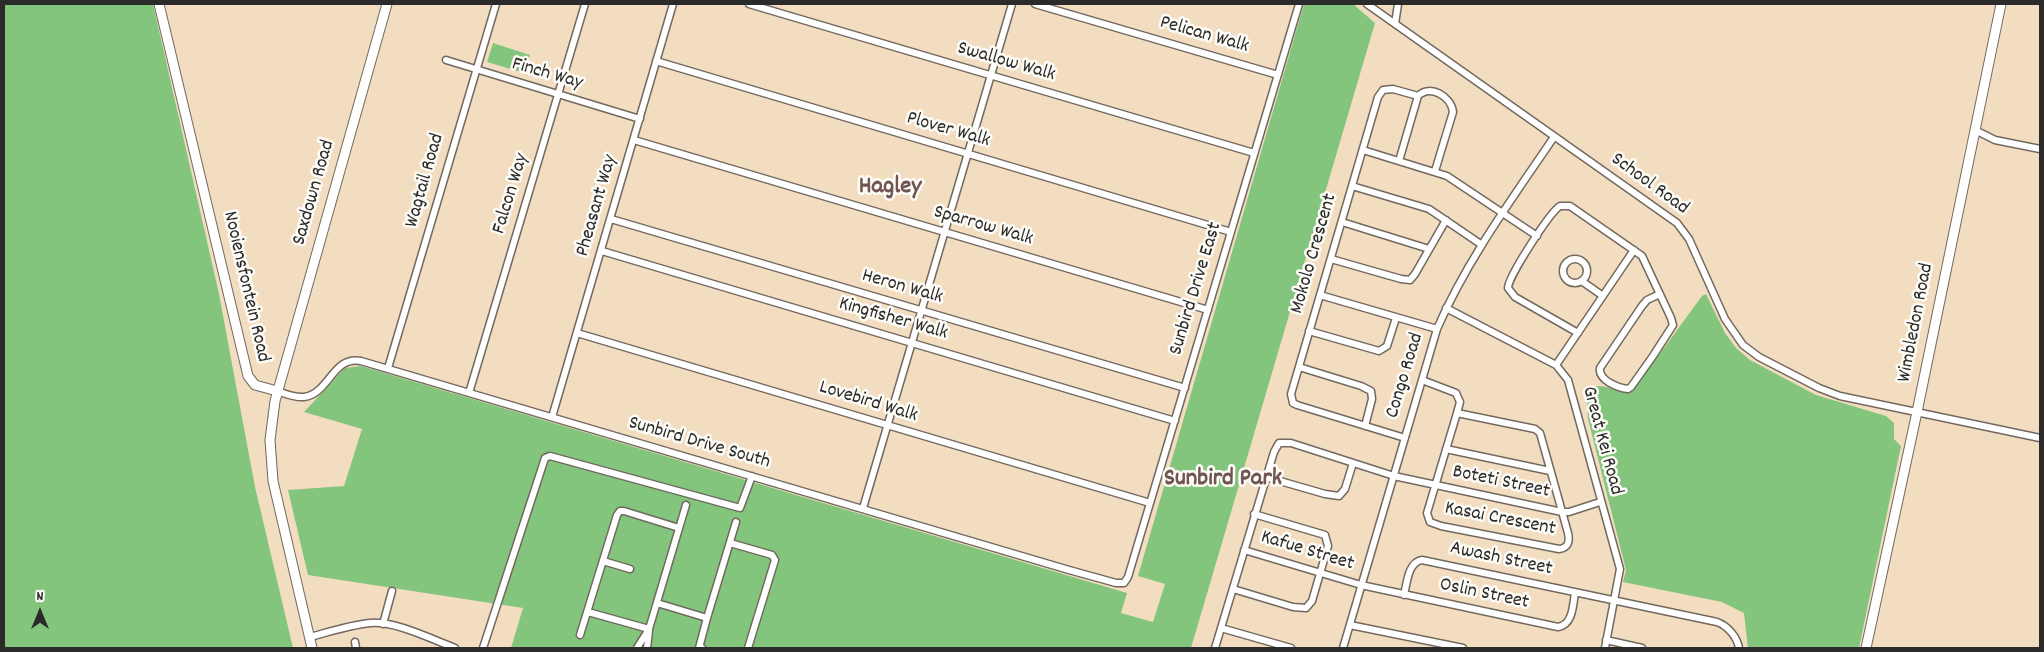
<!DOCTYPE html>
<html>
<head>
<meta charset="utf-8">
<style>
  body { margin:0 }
  #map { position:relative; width:2044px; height:652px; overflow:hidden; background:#f3ddc0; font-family:Dekko,sans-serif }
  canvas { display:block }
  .frame { position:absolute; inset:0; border:5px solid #2b2b2b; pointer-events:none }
  .north { position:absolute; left:15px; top:587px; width:50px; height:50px; -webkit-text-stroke:4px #fdfcf7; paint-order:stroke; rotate:0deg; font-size:14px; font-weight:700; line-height:20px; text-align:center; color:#2b2b2b }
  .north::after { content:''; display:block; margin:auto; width:18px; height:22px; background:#2b2b2b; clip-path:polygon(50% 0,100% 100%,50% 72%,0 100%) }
</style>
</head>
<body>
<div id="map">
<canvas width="2044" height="652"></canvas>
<div class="frame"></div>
<div class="north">N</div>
</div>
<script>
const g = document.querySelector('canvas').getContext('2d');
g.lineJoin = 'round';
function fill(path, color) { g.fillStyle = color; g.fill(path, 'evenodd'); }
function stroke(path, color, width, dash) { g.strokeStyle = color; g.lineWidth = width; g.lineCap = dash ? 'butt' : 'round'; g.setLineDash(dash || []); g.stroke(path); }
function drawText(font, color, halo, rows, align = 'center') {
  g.font = font + ' Dekko,sans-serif'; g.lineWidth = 5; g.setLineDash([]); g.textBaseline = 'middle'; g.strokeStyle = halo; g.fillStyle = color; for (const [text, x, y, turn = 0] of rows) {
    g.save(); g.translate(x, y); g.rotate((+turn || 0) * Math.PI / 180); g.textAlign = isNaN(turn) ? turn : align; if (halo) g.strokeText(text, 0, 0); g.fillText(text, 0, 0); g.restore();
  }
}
fill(new Path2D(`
  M4,4H153L219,294L255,487L293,648H4Z
  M1304,4H1353L1375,23L1191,648H511L523,608L308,575L288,490L344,486L362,429L304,412L345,368L361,366L1127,593L1121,613L1153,622L1165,584L1138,576Z
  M493,43L530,55L524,73L487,62Z
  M1706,294L1725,333L1736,348L1750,360L1816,395L1886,416L1894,423V439L1901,446L1859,648H1748L1744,613L1722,602L1623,582L1626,570L1588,419L1587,397L1595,386C1612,385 1620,395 1634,389L1702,296Z`), '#84c57e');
const street = new Path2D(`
  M749,4L1254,153
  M1035,4L1278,75
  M1367,4L1677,223L1689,239L1725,319L1743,345L1759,357L1819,388L1840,396L2040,438
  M1395,24L1398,4
  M446,60L640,119
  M656,61L1231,232
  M1975,130L1995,140L2040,149
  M634,140L1208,310
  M1363,150L1447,176L1537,236
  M1399,161L1418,96
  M1352,186L1429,209L1482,245
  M611,219L1185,388
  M1342,222L1429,249
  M602,251L1175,421
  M1563 271a12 12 0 1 1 24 0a12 12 0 1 1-24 0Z
  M1331,259L1401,279L1410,280L1415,274L1446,220
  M1583,282L1603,296
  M1320,295L1437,329
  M1446,308L1556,365L1568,380L1620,569L1605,648
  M1309,331L1379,351L1387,346L1396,318
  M577,333L1150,503
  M1578,333L1515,297L1508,288C1508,277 1550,212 1560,206H1570L1642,256L1671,318L1673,325L1653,356L1631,387L1628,389C1618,388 1598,380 1600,368L1642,306L1647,300L1660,294
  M1556,365L1634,250
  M1299,367L1361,386L1371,391L1372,399L1365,426
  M388,368L496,4
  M1422,380L1456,393L1460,402L1457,413
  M277,391C286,394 295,398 304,397C329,394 333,355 361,361L1069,570L1116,583H1124L1128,577L1299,4
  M469,393L585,4
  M1457,413L1535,429L1540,433L1568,533C1570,542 1568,548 1559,549L1441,526L1430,522L1427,513Z
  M552,417L673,4
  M1405,438L1297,405L1293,403L1291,394L1378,97L1383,90L1393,89L1418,96C1430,84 1451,96 1453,112L1435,171
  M1446,449L1550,471
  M1266,477L1325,494L1339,496L1345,489L1353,463
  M863,508L1012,4
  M730,543L772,555L775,560L748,648
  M1244,550L1361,585L1558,627C1573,625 1573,605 1575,592
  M603,561L630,569
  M1233,589L1293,607L1306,608L1312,601L1328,546L1325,535L1254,514
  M1404,595C1407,583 1408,562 1422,560L1717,622C1728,626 1737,637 1739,648
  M657,603L707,618L699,648H702
  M588,612L649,629L686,505
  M707,618L736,522
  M383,624L392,591
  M1350,625L1463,648
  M1221,628L1291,648
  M580,635L617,515L620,511H624L679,528
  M310,637C329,632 350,625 370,623C396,621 431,639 455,648
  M1606,640L1642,648
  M355,642L356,648
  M483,648L545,458L550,456L740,508L752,476
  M637,648L649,629
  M647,648L649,631
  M1215,648L1274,452L1279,443H1291L1394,476L1562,512H1569L1600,502
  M1343,648L1437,329C1467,260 1512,199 1554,137`);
const secondary = new Path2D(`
  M159,4L248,376L255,385L277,391
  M312,648L273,481L270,440L275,401L387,4
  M1866,648L1917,412L2001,4`);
stroke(street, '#71695f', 9);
stroke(secondary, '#71695f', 11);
stroke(street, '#fff', 6);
stroke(secondary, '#fff', 9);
drawText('20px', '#2b2b2b', '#fdfcf7', [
  ["Pelican Walk",1204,36,16],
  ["Swallow Walk",1006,63,16],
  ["Finch Way",547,75,16],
  ["Plover Walk",948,131,16],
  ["Wagtail Road",426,181,-74],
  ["School Road",1649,185,36],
  ["Saxdown Road",315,193,-74],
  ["Falcon Way",512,194,-73],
  ["Pheasant Way",598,206,-74],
  ["Sparrow Walk",983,227,16],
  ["Mokolo Crescent",1315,254,-74],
  ["Nooiensfontein Road",245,287,77],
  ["Heron Walk",902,288,16],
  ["Sunbird Drive East",1197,289,-73],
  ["Kingfisher Walk",893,320,16],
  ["Wimbledon Road",1917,323,-79],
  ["Congo Road",1406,376,-73],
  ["Lovebird Walk",868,403,17],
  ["Great Kei Road",1601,441,75],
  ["Sunbird Drive South",699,444,16],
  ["Boteti Street",1501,483,12],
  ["Kasai Crescent",1500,520,11],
  ["Kafue Street",1307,552,17],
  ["Awash Street",1501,560,12],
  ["Oslin Street",1484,595,12]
]);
drawText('bold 25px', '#705550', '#fdfcf7', [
  ["Hagley",890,189],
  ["Sunbird Park",1223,481]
]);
</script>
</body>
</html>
